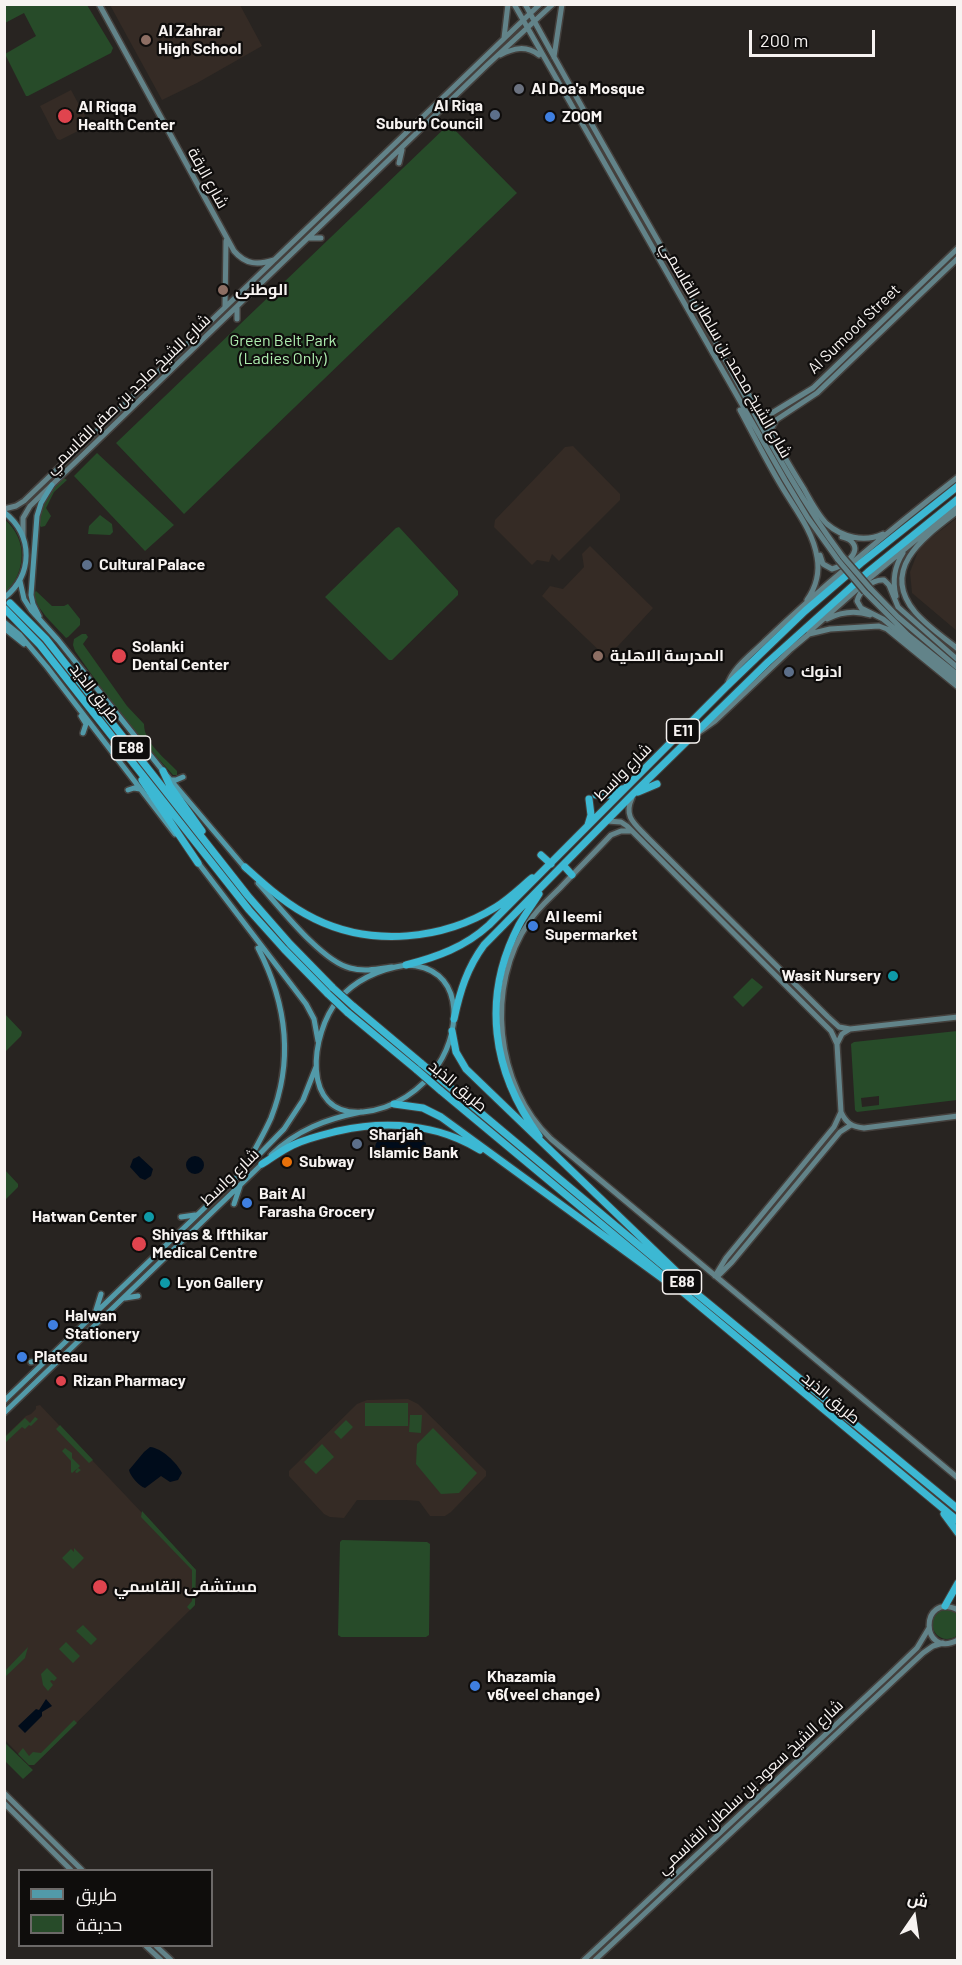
<!DOCTYPE html>
<html>
<head>
<meta charset="utf-8">
<style>
  body { margin:0 }
  #map { position:relative; width:962px; height:1965px; overflow:hidden; background:#282421; font-family:Barlow,Cairo,sans-serif }
  canvas { display:block }
  .frame { position:absolute; inset:0; border:6px solid #f7f3f1; pointer-events:none }
  .legend { position:absolute; left:18px; top:1869px; width:195px; height:78px; box-sizing:border-box; background:#0f0d0c; border:2px solid #6c6968; margin:0; padding:8px 10px; list-style:none; font-size:18px; color:#f7f3f1 }
  .legend li { display:flex; align-items:center; gap:12px; height:30px }
  .legend b { width:30px; border:2px solid #6c6968 }
  .north { position:absolute; left:884px; top:1887px; width:60px; height:60px; -webkit-text-stroke:4px #0f0d0c; paint-order:stroke; rotate:13deg; font-size:16px; font-weight:700; line-height:24px; text-align:center; color:#f7f3f1 }
  .north::after { content:''; display:block; margin:auto; width:21px; height:27px; background:#f7f3f1; clip-path:polygon(50% 0,100% 100%,50% 72%,0 100%) }
  .scale { position:absolute; left:749px; top:30px; width:126px; height:27px; box-sizing:border-box; border:3px solid #f7f3f1; border-top:0; padding-left:8px; font-size:18px; line-height:21px; white-space:nowrap; color:#f7f3f1; -webkit-text-stroke:4px #0f0d0c; paint-order:stroke }
</style>
</head>
<body>
<div id="map">
<canvas width="962" height="1965"></canvas>
<div class="frame"></div>
<ul class="legend">
<li><b style="height:8px;background:#529aa9"></b>طريق</li>
<li><b style="height:16px;background:#274b29"></b>حديقة</li>
</ul>
<div class="north">ش</div>
<div class="scale">200 m</div>
</div>
<script>
const g = document.querySelector('canvas').getContext('2d');
g.lineJoin = 'round';
function fill(path, color) { g.fillStyle = color; g.fill(path, 'evenodd'); }
function stroke(path, color, width, dash) { g.strokeStyle = color; g.lineWidth = width; g.lineCap = dash ? 'butt' : 'round'; g.setLineDash(dash || []); g.stroke(path); }
function drawText(font, color, halo, rows, align = 'center') {
  g.font = font + ' Barlow,Cairo,sans-serif'; g.lineWidth = 4.5; g.setLineDash([]); g.textBaseline = 'middle'; g.strokeStyle = halo; g.fillStyle = color; for (const [text, x, y, turn = 0] of rows) {
    g.save(); g.translate(x, y); g.rotate((+turn || 0) * Math.PI / 180); g.textAlign = isNaN(turn) ? turn : align; if (halo) g.strokeText(text, 0, 0); g.fillText(text, 0, 0); g.restore();
  }
}
fill(new Path2D(`
  M110,5H240L262,46L197,83L162,100Z
  M71,90L90,125L60,140L57,139L40,106Z
  M573,446L620,494V500L559,561L552,554L549,562L537,560L532,565L494,527L495,520L565,447Z
  M957,518V631L912,593L910,572L920,546Z
  M590,546L653,608L607,658L542,596L550,586L563,589L584,567L582,554Z
  M408,1399L418,1404L486,1471V1476L451,1512L445,1516H430L419,1501L406,1500H357L344,1518L330,1517L324,1514L289,1476V1471L357,1404L367,1400Z
  M40,1405L196,1570L195,1605L34,1765H29L5,1740L4,1437L26,1416L31,1414L36,1409V1406Z`), '#352b25');
fill(new Path2D(`
  M5,4L87,5L113,48L111,53L28,96H26L5,54L36,36L24,13L5,23Z
  M449,124L517,193L184,514L116,443Z
  M97,453L174,525L145,551L74,476Z
  M64,478L67,480L54,492L46,508L51,516L45,526L41,527L38,523C42,505 49,489 64,478Z
  M100,515L112,524L113,532L110,535L88,534L89,526Z
  M4,519C29,540 26,572 5,594Z
  M399,527L458,591V595L392,660H389L325,597L396,528Z
  M36,591L52,606H64L68,604L80,619V625L68,637L66,638C55,625 35,609 34,593Z
  M82,634H86L88,637L83,644L127,706L144,724C144,743 165,758 177,771V775H173L123,719L75,651L73,645L74,639Z
  M752,978L763,987L743,1007L733,997Z
  M5,1014L22,1032L21,1036L5,1052Z
  M957,1031V1100L857,1112L855,1110L851,1044L854,1042ZM879,1096V1105L862,1107L861,1098Z
  M5,1170L18,1184V1187L5,1200Z
  M365,1403H408V1426H365Z
  M410,1415H422L421,1433L409,1432Z
  M35,1417L38,1419L31,1426L29,1425L25,1429L22,1427L5,1443V1437L25,1418L30,1423Z
  M346,1420L353,1427L341,1439L334,1432Z
  M60,1425L93,1460L89,1463L56,1429Z
  M433,1428L477,1473L459,1493L441,1494L416,1464L417,1444Z
  M322,1444L334,1457L316,1474L304,1462Z
  M65,1448L72,1453V1458L80,1466L78,1468L81,1470L77,1473L75,1472L78,1468L72,1473L71,1472V1461L62,1451Z
  M142,1511L196,1570L195,1605L190,1610L187,1607L192,1601V1570L141,1517Z
  M342,1540L427,1542L430,1544L429,1635L426,1637H341L338,1635L340,1542Z
  M74,1548L84,1558L73,1569L62,1558L71,1549L74,1552Z
  M947,1608L957,1612V1636C934,1649 921,1615 947,1608Z
  M83,1625L97,1639L91,1645L76,1631Z
  M66,1642L80,1656L73,1663L59,1649Z
  M28,1647L25,1658L5,1677V1671Z
  M47,1668L57,1678L54,1681L52,1680L50,1681L53,1685L48,1691L43,1685L41,1674Z
  M74,1720L77,1723L34,1765H29L18,1754L23,1748L29,1756L33,1752L41,1753Z
  M4,1742L33,1770L23,1779L5,1761Z`), '#274b29');
fill(new Path2D(`
  M386,1137L423,1141L426,1143V1150L422,1153L412,1151L398,1155L378,1154C372,1145 377,1139 386,1137Z
  M139,1156L153,1169L151,1176L145,1180L140,1178L130,1167L133,1159Z
  M186 1165a9 9 0 1 1 18 0a9 9 0 1 1-18 0Z
  M150,1447C162,1448 177,1463 182,1473L178,1480L170,1482L161,1476L145,1488C139,1486 130,1476 129,1470L144,1452Z
  M46,1699L52,1706L42,1712V1716L25,1733L18,1726L36,1709L39,1710Z`), '#000c1b');
const secondary = new Path2D(`
  M99,4L234,251C246,265 258,265 274,260
  M514,4L785,480L808,518L838,560
  M525,4C585,115 649,224 711,334C753,409 791,488 843,557
  M504,38L508,4
  M500,55C514,48 526,45 539,55
  M554,57L562,4
  M399,163L402,150
  M308,238H321
  M225,307L226,241
  M237,319V307
  M748,393C767,425 784,458 804,489C810,500 818,515 827,524C842,537 864,543 883,534
  M740,410C754,436 767,462 782,487C795,509 813,531 817,557C820,573 816,587 807,600
  M759,412L772,413L813,388L958,248
  M770,431L776,420L817,393L958,258
  M4,509L16,506L24,501L540,4
  M958,511C927,535 878,568 915,612C927,626 943,637 958,649
  M23,536V518L30,506L486,66L553,4
  M820,555L823,564L832,569C841,567 864,553 851,541C849,539 845,538 842,537
  M870,588L898,617L958,668
  M865,592L908,635L958,675
  M896,596C892,580 894,567 903,553
  M827,619C841,612 855,610 870,615
  M809,632L871,577L958,505
  M958,660L898,607L889,585L884,580C872,579 860,590 857,601L861,608L883,619L958,681
  M727,686C732,668 752,654 765,641C826,583 891,529 958,477
  M698,733L715,721L791,649L809,634L830,629L879,626L887,629L958,687
  M632,798C623,817 635,824 648,838L828,1017L839,1027L850,1029
  M607,821L621,822L627,826L831,1031L837,1044
  M632,831H621L611,835C594,853 577,870 560,888C549,899 537,909 529,922C485,985 495,1086 551,1139L958,1478
  M958,1017L850,1029L842,1034L837,1044L841,1112C846,1123 852,1127 864,1128L958,1116
  M715,1276L726,1258L834,1127L841,1112
  M717,1277L732,1262L840,1132L851,1125
  M958,1610C919,1591 920,1660 958,1640
  M4,1793L82,1870
  M4,1803L71,1870
  M146,1946L161,1960
  M156,1946L171,1960
  M584,1960L889,1675L917,1648L929,1628
  M595,1960L923,1653L933,1646L943,1643`);
const primary = new Path2D(`
  M4,512C34,536 33,575 4,598
  M20,581L24,599L31,610L58,640L163,771L246,869
  M39,616L33,604L31,595L37,516L41,503L52,485
  M4,622L20,635L47,667L175,834
  M4,628L24,644
  M81,716L86,724L83,733
  M170,780H176L183,777
  M128,790L134,788L140,789
  M196,860L306,1004L314,1019L318,1041
  M258,883C279,906 321,961 350,968C364,972 378,969 392,967
  M406,965C463,966 463,1027 438,1065C422,1090 394,1109 363,1112C299,1117 311,1032 338,1000C356,979 380,969 406,965Z
  M271,1155C297,1130 326,1119 361,1112
  M248,1163C255,1148 264,1134 271,1118C294,1060 286,1002 258,948
  M234,1204L240,1186
  M181,1217L195,1215
  M125,1298L138,1296
  M96,1310L101,1294
  M31,1362L48,1358
  M4,1401L244,1170L284,1129L303,1100L316,1067
  M4,1413L264,1162`);
const highway = new Path2D(`
  M10,603L46,639L248,896L290,944L333,988
  M5,609L40,645L249,910L284,949L328,994
  M163,771L170,786L202,831
  M142,780L198,863
  M638,792L657,784
  M596,795H609L622,789
  M588,825L591,815L589,799
  M541,855L551,864
  M564,866L572,875
  M245,867C267,887 288,906 315,919C372,947 443,940 496,907C509,899 520,888 532,878
  M406,965C437,957 465,947 489,925L726,687L805,611L861,563L958,486
  M353,1006L422,1064
  M347,1012L417,1070
  M454,1019C460,991 467,968 484,945L633,794L768,662L868,572L958,499
  M452,1031L456,1052L466,1069L678,1273
  M445,1083L691,1289L958,1509
  M440,1090L958,1521
  M394,1104L423,1108L441,1117L663,1279
  M539,1136C492,1072 481,997 519,925C525,914 533,904 539,894
  M262,1164C272,1158 282,1150 293,1145C308,1138 322,1135 338,1131C387,1120 437,1124 480,1150
  M944,1514L958,1533
  M945,1606L958,1583`);
stroke(secondary, '#44403d', 8);
stroke(primary, '#44403d', 8);
stroke(highway, '#44403d', 9);
stroke(secondary, '#628389', 5);
stroke(primary, '#529aa9', 5);
stroke(highway, '#3cb8d3', 7);
const secondaryBridge = new Path2D(`
  M843,557L870,588
  M838,560L865,592`);
const highwayBridge = new Path2D(`
  M333,988L353,1006
  M328,994L347,1012
  M422,1064L445,1083
  M417,1070L440,1090`);
stroke(secondaryBridge, '#44403d', 8, []);
stroke(highwayBridge, '#44403d', 9, []);
stroke(secondaryBridge, '#628389', 5);
stroke(highwayBridge, '#3cb8d3', 7);
for (const [x, y, r, color] of [
  [146,40,6,"#8d6e63"],
  [519,89,6,"#6b7280"],
  [495,115,6,"#5c6f8a"],
  [65,116,8,"#e0444e"],
  [550,117,6,"#3f7fe0"],
  [223,290,6,"#8d6e63"],
  [87,565,6,"#5c6f8a"],
  [119,656,8,"#e0444e"],
  [598,656,6,"#8d6e63"],
  [789,672,6,"#5c6f8a"],
  [533,926,6,"#3f7fe0"],
  [893,976,6,"#0f9aa8"],
  [357,1144,6,"#5c6f8a"],
  [287,1162,6,"#e8710a"],
  [247,1203,6,"#3f7fe0"],
  [149,1217,6,"#0f9aa8"],
  [139,1244,8,"#e0444e"],
  [165,1283,6,"#0f9aa8"],
  [53,1325,6,"#3f7fe0"],
  [22,1357,6,"#3f7fe0"],
  [61,1381,6,"#e0444e"],
  [100,1587,8,"#e0444e"],
  [475,1686,6,"#3f7fe0"]
]) { const dot = new Path2D(); dot.arc(x, y, r, 0, 2 * Math.PI); g.fillStyle = color; g.fill(dot); stroke(dot, '#0f0d0c', 2); }
for (const [x, y, w] of [
  [683,731,33],
  [131,748,39],
  [682,1282,39]
]) { const box = new Path2D(); box.roundRect(x - w / 2, y - 12, w, 24, 4.5); g.fillStyle = '#0f0d0c'; g.fill(box); stroke(box, '#f7f3f1', 1.5); }
drawText('bold 15px', '#f7f3f1', null, [
  ["E11",683,731],
  ["E88",131,748],
  ["E88",682,1282]
]);
drawText('bold 16px', '#f7f3f1', '#0f0d0c', [
  ["Al Zahrar",158,31],
  ["High School",158,49],
  ["Al Doa'a Mosque",531,89],
  ["Al Riqa",483,106,"right"],
  ["Suburb Council",483,124,"right"],
  ["Al Riqqa",78,107],
  ["Health Center",78,125],
  ["ZOOM",562,117],
  ["الوطنی",235,290],
  ["Cultural Palace",99,565],
  ["Solanki",132,647],
  ["Dental Center",132,665],
  ["المدرسة الاهلية",610,656],
  ["ادنوك",801,672],
  ["Al Ieemi",545,917],
  ["Supermarket",545,935],
  ["Wasit Nursery",881,976,"right"],
  ["Sharjah",369,1135],
  ["Islamic Bank",369,1153],
  ["Subway",299,1162],
  ["Bait Al",259,1194],
  ["Farasha Grocery",259,1212],
  ["Hatwan Center",137,1217,"right"],
  ["Shiyas & Ifthikar",152,1235],
  ["Medical Centre",152,1253],
  ["Lyon Gallery",177,1283],
  ["Halwan",65,1316],
  ["Stationery",65,1334],
  ["Plateau",34,1357],
  ["Rizan Pharmacy",73,1381],
  ["مستشفى القاسمي",114,1587],
  ["Khazamia",487,1677],
  ["v6(veel change)",487,1695]
], 'left');
drawText('16px', '#f7f3f1', '#0f0d0c', [
  ["شارع الرقة",208,178,61],
  ["Al Sumood Street",854,329,-44],
  ["شارع الشيخ محمد بن سلطان القاسمي",726,350,60],
  ["شارع الشيخ ماجد بن صقر القاسمي",128,394,-44],
  ["طريق الذيد",95,693,52],
  ["شارع واسط",623,772,-45],
  ["طريق الذيد",458,1086,40],
  ["شارع واسط",230,1177,-44],
  ["طريق الذيد",831,1398,40],
  ["شارع الشيخ سعود بن سلطان القاسمي",750,1787,-43]
]);
drawText('16px', '#aeedaf', '#0f0d0c', [
  ["Green Belt Park",283,341],
  ["(Ladies Only)",283,359]
]);
</script>
</body>
</html>
